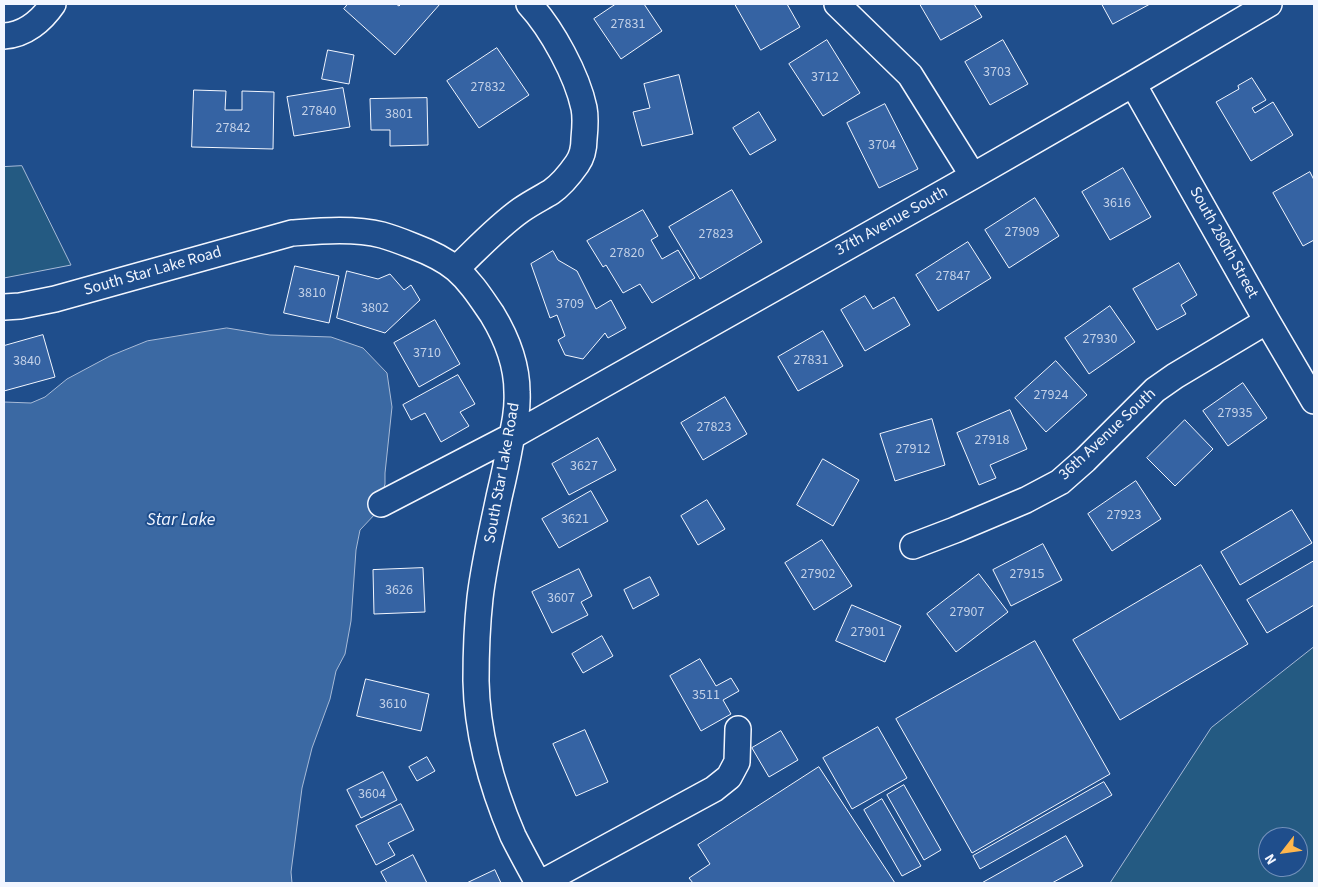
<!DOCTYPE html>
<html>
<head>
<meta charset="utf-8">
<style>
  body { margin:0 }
  #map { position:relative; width:1318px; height:887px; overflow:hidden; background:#1f4e8c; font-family:"Source Sans 3",sans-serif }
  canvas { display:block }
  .frame { position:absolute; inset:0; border:5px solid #f2f6ff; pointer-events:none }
  .north { position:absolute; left:1258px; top:827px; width:50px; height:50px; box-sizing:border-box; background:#1f4e8c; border:1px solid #7391ba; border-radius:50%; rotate:240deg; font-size:14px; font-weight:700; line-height:20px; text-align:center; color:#f2f6ff }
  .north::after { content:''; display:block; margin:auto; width:18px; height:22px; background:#ffb74d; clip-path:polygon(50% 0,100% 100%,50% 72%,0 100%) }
</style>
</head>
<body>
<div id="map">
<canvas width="1318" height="887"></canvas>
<div class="frame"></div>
<div class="north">N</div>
</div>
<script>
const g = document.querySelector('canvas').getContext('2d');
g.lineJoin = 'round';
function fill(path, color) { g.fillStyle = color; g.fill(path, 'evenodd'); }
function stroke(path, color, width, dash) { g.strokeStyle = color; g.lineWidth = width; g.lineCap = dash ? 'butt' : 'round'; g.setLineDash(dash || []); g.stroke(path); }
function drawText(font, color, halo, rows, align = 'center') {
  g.font = font + ' "Source Sans 3",sans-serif'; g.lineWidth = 4; g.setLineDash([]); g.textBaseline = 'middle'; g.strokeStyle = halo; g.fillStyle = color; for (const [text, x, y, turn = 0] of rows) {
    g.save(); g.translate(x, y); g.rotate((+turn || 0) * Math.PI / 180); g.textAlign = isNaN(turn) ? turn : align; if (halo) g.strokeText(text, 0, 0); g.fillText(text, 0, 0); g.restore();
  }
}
const green = new Path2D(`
  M22,166L71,265L4,278V167Z
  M1314,647V883H1110L1211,728ZM1268,837H1298V867H1268Z`);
fill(green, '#245a82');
stroke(green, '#a8bbd7', 1);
const water = new Path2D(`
  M227,328L270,335L331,337L363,348L387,373L392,407L385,473V484L377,512L360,530L356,550L351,621L345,654L336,671L330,699L312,748L302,788L291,872L292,883H4V402L31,403L45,397L67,379L110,356L147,341Z`);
fill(water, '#3b69a3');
stroke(water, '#a8bbd7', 1);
const building = new Path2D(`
  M348,4H396L399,6L401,4H440L395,55L344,9Z
  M616,4H644L662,31L621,59L594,19Z
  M735,4H787L800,27L761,50Z
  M920,4H974L982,17L941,40Z
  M1102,4H1150L1113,24Z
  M827,40L860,93L823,116L789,64Z
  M1003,40L1028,84L990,105L965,62Z
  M497,48L529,95L479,128L447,81Z
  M328,50L354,55L349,84L322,79Z
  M679,75L693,134L642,146L633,112L650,108L644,84Z
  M1252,78L1266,100L1252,108L1255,113L1273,102L1293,135L1251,161L1216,102L1239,89L1238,86Z
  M343,88L350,127L294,136L287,97Z
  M194,90L226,91L225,110H242V91L274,92L273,149L192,147Z
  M427,98L428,145L390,146V130H371L370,99Z
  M885,104L918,169L879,188L847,123Z
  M759,112L776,140L750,155L733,128Z
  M1123,168L1151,217L1110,240L1082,192Z
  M1310,172L1314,180V240L1303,246L1273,193Z
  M732,190L762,242L700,279L669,227Z
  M1035,198L1059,236L1009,268L985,230Z
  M643,210L658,236L651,240L662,259L678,250L695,278L652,303L640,284L623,293L606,265L603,267L587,241Z
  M968,242L991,278L938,311L916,275Z
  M553,251L558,260L577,271L596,309L611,300L626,328L608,338L605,333L583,359L565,355L558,340L565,336L557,315L550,318L531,264Z
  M1179,263L1197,295L1181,305L1186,314L1157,330L1133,289Z
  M295,266L339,276L329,323L284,313Z
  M347,271L378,279L390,274L404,290L411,285L420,300L385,333L337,318Z
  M865,296L873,309L894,297L910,325L865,351L841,310Z
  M1110,306L1135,342L1089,374L1065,338Z
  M435,320L460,364L419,387L394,343Z
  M823,331L843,366L798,391L778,357Z
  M43,335L55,377L4,391V346Z
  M1056,361L1087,395L1046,432L1015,398Z
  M458,375L475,404L460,412L469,426L441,442L425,413L411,420L403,405Z
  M1243,383L1267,418L1228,446L1203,411Z
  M725,397L747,434L703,460L681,423Z
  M1010,410L1027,449L990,465L996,478L979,485L957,433Z
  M932,419L945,465L895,481L880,434Z
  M1185,420L1213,449L1175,486L1147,458Z
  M598,438L616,470L569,495L552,464Z
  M823,459L859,480L833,526L797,505Z
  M1136,481L1161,519L1112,551L1088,514Z
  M591,491L608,521L559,548L542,519Z
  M707,500L725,529L698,545L681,516Z
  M1292,510L1312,543L1240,585L1221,552Z
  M822,540L852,586L814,610L785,563Z
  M1043,544L1062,580L1011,606L993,570Z
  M1314,561V605L1267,633L1247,600Z
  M1201,565L1248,644L1120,720L1073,640Z
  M423,568L425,612L374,614L373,570Z
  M579,569L592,596L581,602L588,615L552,633L532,592Z
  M979,574L1008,612L956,652L927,614Z
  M650,577L659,595L633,609L624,590Z
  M852,605L901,626L885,662L836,641Z
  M602,636L613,656L583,673L572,654Z
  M1035,641L1110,774L972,853L896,719Z
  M700,659L716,686L731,678L739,691L723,700L731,714L701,731L670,676Z
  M366,679L429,694L421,731L357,716Z
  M878,727L907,778L852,809L823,758Z
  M585,730L608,782L576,796L553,744Z
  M781,731L798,760L769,777L752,748Z
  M427,757L435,771L417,781L409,767Z
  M819,767L895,883H693L689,878L710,864L698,845Z
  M383,772L397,800L361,818L347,790Z
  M1104,782L1112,795L980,869L973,856Z
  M904,785L941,850L924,860L887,795Z
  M882,799L921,866L902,876L864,810Z
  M401,804L414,830L388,843L395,855L376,865L356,826Z
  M1066,836L1083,866L1052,883H982Z
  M413,855L427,883H387L381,872Z
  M495,870L501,883H467Z`);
fill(building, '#3563a3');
stroke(building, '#f2f6ff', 1);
const minor = new Path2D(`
  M837,4L910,75L973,176
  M4,36C25,35 42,20 53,4
  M1133,84L1267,321L1314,401
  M456,269C477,249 497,227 521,210C531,203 541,198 551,192C561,185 570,174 577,164C582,157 584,148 584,139C585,129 586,118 584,108C577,75 552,29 529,4
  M4,307L20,306L55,299L292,233C320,231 354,228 382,235C393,238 403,242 413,246C429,252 444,259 456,269C471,282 481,298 492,314C506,337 517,365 517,392C518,410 514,427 510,445C507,462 503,480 499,497C492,531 484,564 480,598C477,625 476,654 476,681C477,734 492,787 513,836C521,852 530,868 538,883
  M381,504L512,436L973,176L1133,84L1269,4
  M913,546L955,530L1026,500L1060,482L1085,460L1155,390L1175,376L1267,321
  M541,883L714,789L729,777L737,762L738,729`);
stroke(minor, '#f2f6ff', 28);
stroke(minor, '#1f4e8c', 25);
drawText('14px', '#c3d1e8', null, [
  ["27831",628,25],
  ["3703",997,73],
  ["3712",825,78],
  ["27832",488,88],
  ["27840",319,112],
  ["3801",399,115],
  ["27842",233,129],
  ["3704",882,146],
  ["3616",1117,204],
  ["27909",1022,233],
  ["27823",716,235],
  ["27820",627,254],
  ["27847",953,277],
  ["3810",312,294],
  ["3709",570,305],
  ["3802",375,309],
  ["27930",1100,340],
  ["3710",427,354],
  ["27831",811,361],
  ["3840",27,362],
  ["27924",1051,396],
  ["27935",1235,414],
  ["27823",714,428],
  ["27918",992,441],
  ["27912",913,450],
  ["3627",584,467],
  ["27923",1124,516],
  ["3621",575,520],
  ["27902",818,575],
  ["27915",1027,575],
  ["3626",399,591],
  ["3607",561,599],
  ["27907",967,613],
  ["27901",868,633],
  ["3511",706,696],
  ["3610",393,705],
  ["3604",372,795]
]);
drawText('16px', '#f2f6ff', '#1f4e8c', [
  ["37th Avenue South",892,222,-29],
  ["South 280th Street",1223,243,61],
  ["South Star Lake Road",153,272,-16],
  ["36th Avenue South",1108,435,-43],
  ["South Star Lake Road",503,473,-80]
]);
drawText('italic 18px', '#f2f6ff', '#1f4e8c', [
  ["Star Lake",181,521]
]);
</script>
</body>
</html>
